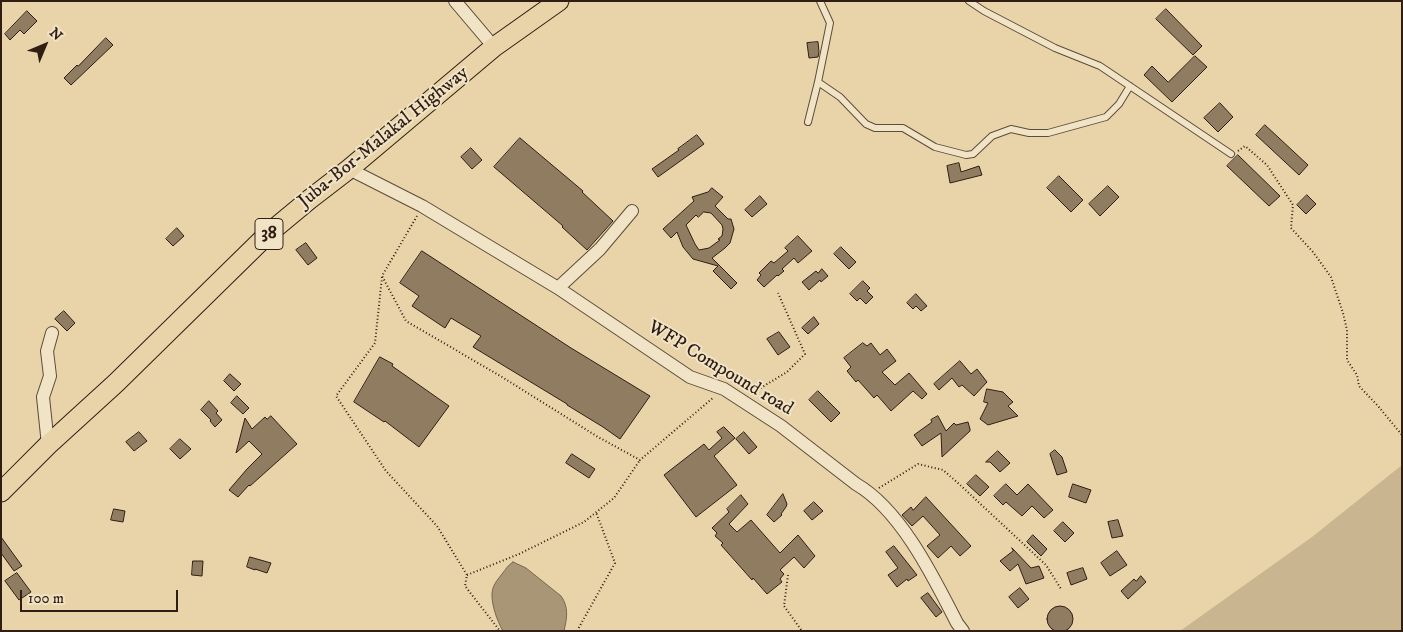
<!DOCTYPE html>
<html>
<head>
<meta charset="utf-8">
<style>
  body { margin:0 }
  #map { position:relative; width:1403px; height:632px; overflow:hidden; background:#e8d4a8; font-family:"IM FELL DW Pica",serif }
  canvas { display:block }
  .frame { position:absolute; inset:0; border:2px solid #301e15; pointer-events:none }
  .north { position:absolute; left:20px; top:20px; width:50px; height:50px; -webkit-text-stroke:4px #f0e3c6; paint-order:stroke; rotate:45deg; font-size:14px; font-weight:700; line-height:20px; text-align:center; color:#301e15 }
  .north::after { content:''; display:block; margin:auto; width:18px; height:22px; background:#301e15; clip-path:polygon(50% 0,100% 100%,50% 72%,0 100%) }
  .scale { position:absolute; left:20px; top:590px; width:158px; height:22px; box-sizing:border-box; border:2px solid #301e15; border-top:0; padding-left:6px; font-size:15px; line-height:18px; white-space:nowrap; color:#301e15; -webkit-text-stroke:4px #f0e3c6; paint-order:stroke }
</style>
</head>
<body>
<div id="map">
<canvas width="1403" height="632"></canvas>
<div class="frame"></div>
<div class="north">N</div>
<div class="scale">100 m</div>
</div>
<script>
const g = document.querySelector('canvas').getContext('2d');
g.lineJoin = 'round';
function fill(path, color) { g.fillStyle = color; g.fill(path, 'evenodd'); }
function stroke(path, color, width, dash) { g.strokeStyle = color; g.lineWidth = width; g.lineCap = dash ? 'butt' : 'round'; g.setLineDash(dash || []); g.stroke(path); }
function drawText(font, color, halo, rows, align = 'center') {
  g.font = font + ' "IM FELL DW Pica",serif'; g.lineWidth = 4; g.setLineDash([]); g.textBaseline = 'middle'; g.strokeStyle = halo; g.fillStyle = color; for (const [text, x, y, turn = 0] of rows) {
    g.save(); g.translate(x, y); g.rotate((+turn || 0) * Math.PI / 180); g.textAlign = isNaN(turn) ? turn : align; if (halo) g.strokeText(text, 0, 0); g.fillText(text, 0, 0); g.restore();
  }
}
fill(new Path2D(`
  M1402,465V631H1180L1312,537Z`), '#c9b58f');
const water = new Path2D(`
  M513,562L526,568L561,596C569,607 567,618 564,631H503C497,621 489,599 493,588C495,582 499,578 502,574C506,569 508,565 513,562Z`);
fill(water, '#a99676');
stroke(water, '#79664f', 1);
const building = new Path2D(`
  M1166,9L1202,46L1193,55L1156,19Z
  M27,11L37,21L24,34L20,30L10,40L5,34Z
  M106,38L113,45L71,85L64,78L77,65L78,66Z
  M818,42L819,52L818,57L809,58L807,43Z
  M1195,56L1207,67L1172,102L1144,75L1152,66L1168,82Z
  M1220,103L1233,117L1218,132L1204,118Z
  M1265,125L1308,165L1299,175L1256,135Z
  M697,135L704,144L658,177L652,169L679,150L678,149Z
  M520,138L583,191L582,192L613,221L587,250L562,227L563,226L494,167Z
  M471,148L482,160L472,169L461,157Z
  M1238,155L1280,196L1269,206L1227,166Z
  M959,163L961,172L979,166L982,175L950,183L947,166Z
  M1059,176L1083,200L1071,212L1047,188Z
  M1108,186L1119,197L1100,216L1089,204Z
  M712,188L723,197L715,206L728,219H731L734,229L730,243L725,248L712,258L737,283L731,289L713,271L718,266L693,259L683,247L677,232L671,238L663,229L694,201L692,197L708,192ZM704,212L711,213L722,225L723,229L722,236L718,239L720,240L709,248L699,250L695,244L686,225L696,215L698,217Z
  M1307,195L1316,204L1306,214L1297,205Z
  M760,196L767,204L752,217L745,210Z
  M177,228L184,236L173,246L166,239Z
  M798,236L812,251L798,263L794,258L782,269L784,271L778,276L777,275L764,287L757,280L761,275L759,273L771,261L774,263L788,251L785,248Z
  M306,243L317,258L308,265L296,250Z
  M841,247L856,262L849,269L834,254Z
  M422,251L571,348L650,396L620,439L603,427L567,405V404L473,347L481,336L451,318L445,328L412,306L419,296L400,283Z
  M822,269L828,276L821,282L820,280L809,290L802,282L816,271L818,273Z
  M863,281L870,288L867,291L873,297L866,304L860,298L857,301L850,294Z
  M916,294L927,306L921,311L916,306L913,309L907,303Z
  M64,311L75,323L67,331L55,319Z
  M814,317L819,324L808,334L802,328Z
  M779,332L790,347L778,355L767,339Z
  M863,343L867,346L871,343L880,355L887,349L896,361L882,372L895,385L909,373L927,394L922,399L913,391L891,411L877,395L874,398L858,380L856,382L847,371L851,367L844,358Z
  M380,357L393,364L392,366L449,406L419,447L385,421L384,422L354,402Z
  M960,361L971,374L977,369L987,382L974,396L962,385L959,387L952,378L939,390L934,384Z
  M230,374L241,384L234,391L224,381Z
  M987,389L1003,392L1013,402L1008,406L1018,416L988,425L980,419L988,403L984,402Z
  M818,391L840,413L831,422L809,400Z
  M237,396L249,408L243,414L231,403Z
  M209,401L218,411L216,413L222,420L215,427L210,421L211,420L201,410Z
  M271,416L297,444L250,486L249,485L238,497L229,490L247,469L262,454L249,441L236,453L245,418L252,429L265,417L267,419Z
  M938,416L946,431L954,423L956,425L968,422L970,429V431L942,457L941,433L922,446L914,435L932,422L931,420Z
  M724,427L735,438L714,456L737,485L696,517L664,475L704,444L709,450L722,438L717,432Z
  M139,432L147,441L134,451L126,442Z
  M744,432L757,447L749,454L736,439Z
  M180,439L191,449L180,459L170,449Z
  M1055,450L1062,457L1067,472L1057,475L1050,454Z
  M998,451L1010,463L1000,472L990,462H986Z
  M572,454L595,469L589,478L566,463Z
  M976,475L989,487L980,496L967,484Z
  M1006,484L1017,495L1028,484L1053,510L1044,518L1032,506L1022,516L1006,502L1003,505L994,496Z
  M1073,484L1091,490L1086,503L1069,497Z
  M783,494L787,504L786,507L781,514L782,515L774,522L767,515Z
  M741,495L748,504L729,524L737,532L751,520L780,553L798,535L815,556L804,568L794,557L780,570L784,574L780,579L782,582L767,594L753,578L752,580L721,545L723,543L715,536L717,533L712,528L729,512L727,509Z
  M926,497L971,546L960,556L951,546L938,558L927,546L940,535L923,516L912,526L902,515L911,507L913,510Z
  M814,502L823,511L812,520L804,511Z
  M114,509L125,511L123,522L111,520Z
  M1118,520L1123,536L1112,538L1108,522Z
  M1063,522L1074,533L1065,542L1054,531Z
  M1033,535L1047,549L1041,556L1027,542Z
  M1,537L22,566L14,571L1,553Z
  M894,546L917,575L908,581L907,579L897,587L888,575L898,568L886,552Z
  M1012,548L1031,568L1039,566L1044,578L1026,584L1018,564L1010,571L1000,561L1013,551Z
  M1117,551L1127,565L1110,576L1101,563Z
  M250,557L271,563L267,573L255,569V570L247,567Z
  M193,561H203L202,576L192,575Z
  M1083,568L1087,579L1071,585L1067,573Z
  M17,573L31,592L19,600L5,581Z
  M1141,576L1146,582L1128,599L1121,591L1134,579L1136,581Z
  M1020,588L1029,599L1018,608L1009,597Z
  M928,593L942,612L936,617L921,598Z
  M1047 619a13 13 0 1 1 26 0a13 13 0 1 1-26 0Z`);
fill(building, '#907d61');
stroke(building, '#301e15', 1);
const service = new Path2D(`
  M969,1L984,11L1055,48L1100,66L1231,154
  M818,82L840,97L866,124L875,128H903L935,147L966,155L973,154L992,136L1011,129L1029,133H1048L1106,117L1119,104L1130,86
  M808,122L818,82L830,23L820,1`);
const minor = new Path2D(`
  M455,1L494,47
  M349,169L422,206L558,288L690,377L724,389L781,426L856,484C901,510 934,578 957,623L963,631
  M558,288L600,249L632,211
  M48,445L43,397L50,376L47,351L52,333`);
const primary = new Path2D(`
  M1,492L48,445L116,383L269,233L310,199L349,169L494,47L559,1`);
stroke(service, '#5e4c3a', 8);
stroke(minor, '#5e4c3a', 14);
stroke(primary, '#301e15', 21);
stroke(new Path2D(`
  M1238,151L1245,146L1267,165L1293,205L1291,228L1313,252L1331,277L1343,313L1347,330V360L1357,375L1359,386L1378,406L1402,435
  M417,216L382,276L406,321L502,377L598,437L640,460L714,397
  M382,277L375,343L336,396L386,471L437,526L467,575L465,586L500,631
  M751,392H754L787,372L805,354L778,293
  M879,488L918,464L943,470L958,483L1046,565L1061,589
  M467,575L519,554L584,522L614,498L640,460
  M788,575L784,606L802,631
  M577,631L615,563L596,512`), '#301e15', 2, [1, 2.5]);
stroke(service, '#f0e3c6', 6);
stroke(minor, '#f0e3c6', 12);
stroke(primary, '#e8d4a8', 19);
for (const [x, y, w] of [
  [269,234,28]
]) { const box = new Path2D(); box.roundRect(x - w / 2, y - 15.5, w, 31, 4); g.fillStyle = '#f0e3c6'; g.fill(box); stroke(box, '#301e15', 1); }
drawText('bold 18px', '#301e15', null, [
  ["38",269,234]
]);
drawText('19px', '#301e15', '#f0e3c6', [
  ["Juba-Bor-Malakal Highway",384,138,-39],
  ["WFP Compound road",720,369,31]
]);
</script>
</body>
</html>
